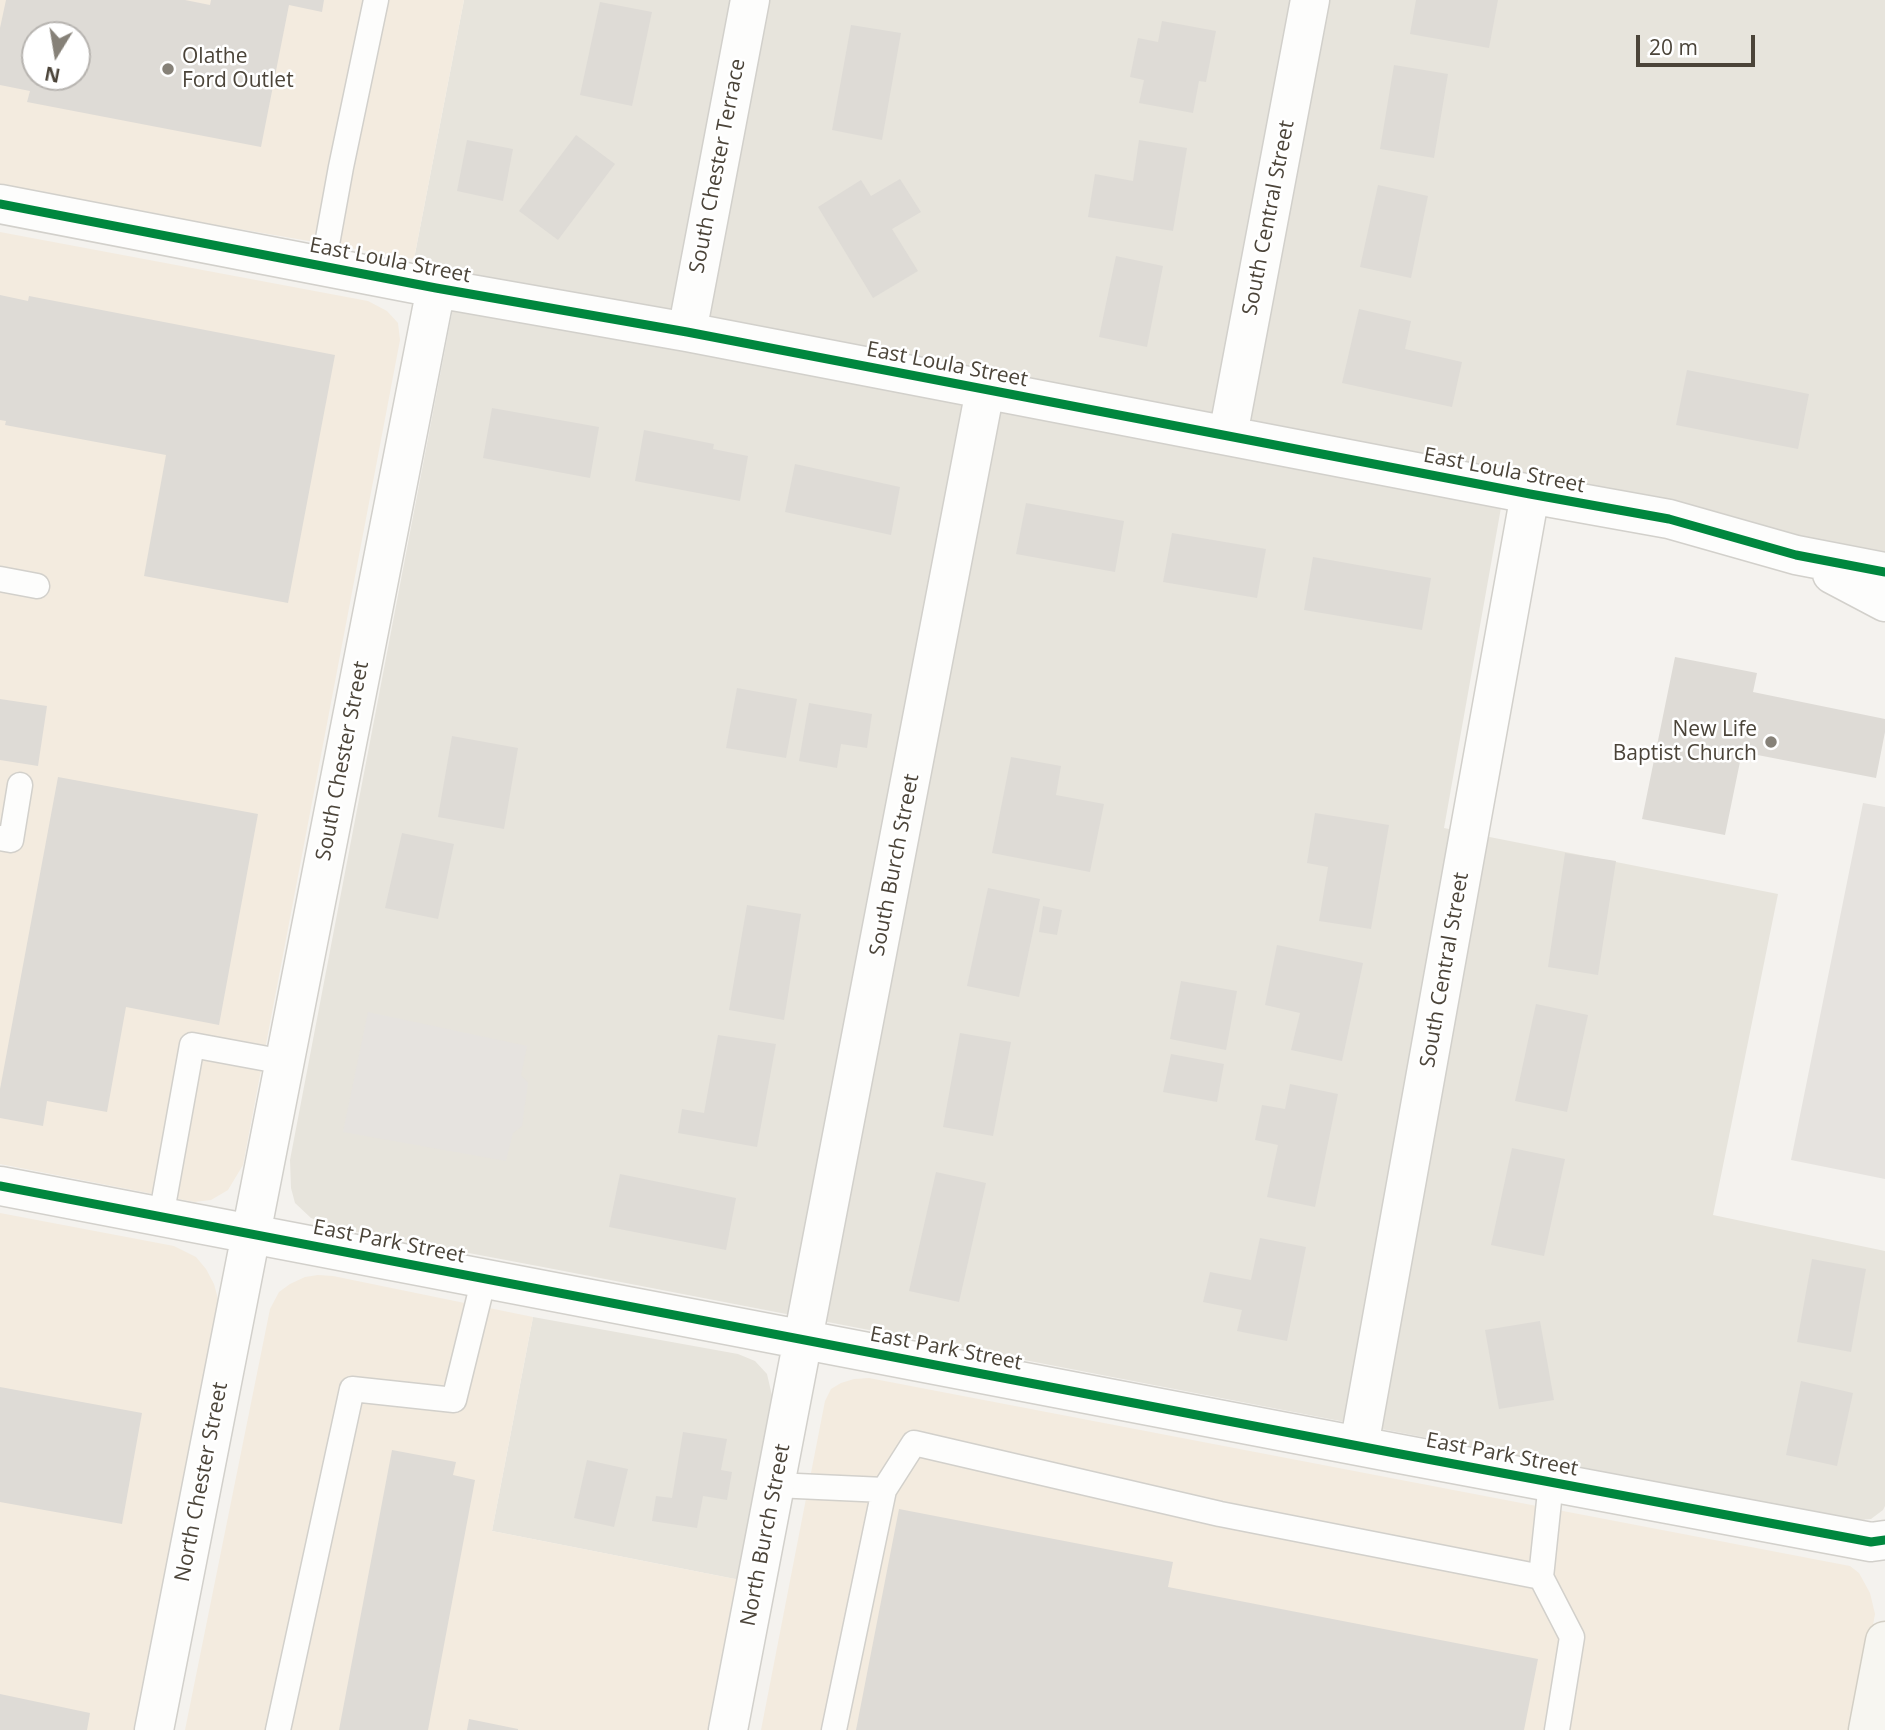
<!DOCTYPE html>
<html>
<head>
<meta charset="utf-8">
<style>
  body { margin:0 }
  #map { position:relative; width:1885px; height:1730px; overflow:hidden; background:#f4f2ee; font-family:"Open Sans",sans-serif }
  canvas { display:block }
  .north { position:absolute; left:21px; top:21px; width:70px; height:70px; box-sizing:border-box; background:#fff; border:2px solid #b7b4b0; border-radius:50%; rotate:191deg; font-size:19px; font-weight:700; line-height:28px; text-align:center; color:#4b4439 }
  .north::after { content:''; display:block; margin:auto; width:24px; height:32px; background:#868178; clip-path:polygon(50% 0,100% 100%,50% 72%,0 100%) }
  .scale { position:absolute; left:1636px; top:35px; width:119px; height:32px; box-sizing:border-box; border:4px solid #4b4439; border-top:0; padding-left:9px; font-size:21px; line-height:24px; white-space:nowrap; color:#4b4439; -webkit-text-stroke:5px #fff; paint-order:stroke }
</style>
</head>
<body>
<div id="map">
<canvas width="1885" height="1730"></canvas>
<div class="north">N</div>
<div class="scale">20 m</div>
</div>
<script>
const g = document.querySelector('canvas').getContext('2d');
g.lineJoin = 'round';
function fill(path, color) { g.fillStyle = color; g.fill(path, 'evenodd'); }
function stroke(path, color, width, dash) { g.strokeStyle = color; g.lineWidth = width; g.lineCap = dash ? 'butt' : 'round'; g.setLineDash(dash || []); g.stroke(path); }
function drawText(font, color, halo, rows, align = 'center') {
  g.font = font + ' "Open Sans",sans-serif'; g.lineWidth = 5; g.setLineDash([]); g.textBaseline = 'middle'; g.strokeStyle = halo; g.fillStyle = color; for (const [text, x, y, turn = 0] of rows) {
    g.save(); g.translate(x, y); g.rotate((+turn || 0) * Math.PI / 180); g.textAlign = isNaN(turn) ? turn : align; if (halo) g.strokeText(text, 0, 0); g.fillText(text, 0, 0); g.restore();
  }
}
fill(new Path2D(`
  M464,0H1885V561L1507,474L1444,828L1778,894L1713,1215L1885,1251V1506L1883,1510L1871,1519L1859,1520L1837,1517L543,1267L336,1228L311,1218L295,1203L291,1188L290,1160L460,271L414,259Z
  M533,1317L738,1354L755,1361L767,1374L773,1400L740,1580L492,1531Z`), '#e7e4dc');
fill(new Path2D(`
  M0,0H464L414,259L0,188ZM35,35H77V77H35Z
  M0,232L368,301L387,311L398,323L400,340L243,1165L228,1190L211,1200L194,1202L0,1164Z
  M0,1213L174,1246L196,1257L206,1269L214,1284L218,1299L216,1320L135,1730H0Z
  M318,1275L333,1276L533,1317L492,1531L740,1580L710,1730H185L270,1309L279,1292L290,1284L305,1277Z
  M869,1378L1850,1566L1859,1573L1870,1593L1875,1614L1854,1730H761L825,1401L831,1389L841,1383L854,1379Z`), '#f3ebdf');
fill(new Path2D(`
  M1863,803L1885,807V1179L1791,1160Z
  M368,1012L527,1046L521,1075L528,1083L522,1126L513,1133L506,1161L343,1132Z`), '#e6e3df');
fill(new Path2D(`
  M6,0H185L210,5L211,0H324L322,12L289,5L261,147L27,102L30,91L0,85V28ZM35,35H77V77H35Z
  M1416,0H1498L1489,48L1410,34Z
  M600,2L652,12L632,106L580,95Z
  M1162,21L1216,31L1206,82L1199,81L1193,113L1139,103L1144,80L1130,77L1138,38L1158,42Z
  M851,25L901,33L882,140L832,130Z
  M1394,65L1448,74L1434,158L1380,149Z
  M576,135L615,164L558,240L519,211Z
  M467,140L513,149L503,201L457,191Z
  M1139,140L1187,148L1173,231L1088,217L1095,174L1133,181Z
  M900,179L921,212L892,229L918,271L873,298L818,207L861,180L871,196Z
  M1378,185L1428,196L1411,278L1360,267Z
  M1116,256L1163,266L1147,347L1099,337Z
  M0,295L28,301L29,296L335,355L288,603L144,576L166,455L5,425L6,421L0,420Z
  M1359,309L1411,321L1405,349L1462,362L1452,407L1342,383Z
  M1687,370L1809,394L1798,449L1676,425Z
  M492,408L599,427L590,478L483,458Z
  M644,430L714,444L713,449L748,456L740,501L635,481Z
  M795,464L900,487L891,535L785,512Z
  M1026,503L1124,521L1115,572L1016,554Z
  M1172,533L1266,549L1257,598L1163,582Z
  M1313,557L1431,578L1422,630L1304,610Z
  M1675,657L1757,673L1753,692L1885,719V732L1876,778L1742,752L1725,835L1642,819Z
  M737,688L797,699L786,758L726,748Z
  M0,699L47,706L38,766L0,760Z
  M809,703L872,714L867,748L841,744L837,768L799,761Z
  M452,736L518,748L504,829L438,817Z
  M1011,757L1061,766L1056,795L1104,804L1090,872L992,853Z
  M58,777L258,814L219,1025L126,1007L107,1112L47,1101L43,1126L0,1118V1089Z
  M1315,813L1389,825L1371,929L1319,921L1328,867L1307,863Z
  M402,833L454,844L438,919L385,908Z
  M1565,853L1616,861L1598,975L1548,967Z
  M988,888L1040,899L1019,997L967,986Z
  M747,905L801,914L784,1020L729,1010Z
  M1043,906L1062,910L1057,935L1039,932Z
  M1277,945L1363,963L1342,1061L1291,1050L1300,1013L1265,1005Z
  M1181,981L1237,991L1226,1050L1170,1039Z
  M1536,1004L1588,1015L1567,1112L1515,1101Z
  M960,1033L1011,1042L993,1136L943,1127Z
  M718,1035L776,1044L757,1147L678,1133L682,1109L704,1113Z
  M1171,1054L1224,1064L1217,1102L1163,1092Z
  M1290,1084L1338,1094L1315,1207L1267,1197L1278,1145L1255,1140L1262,1105L1285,1109Z
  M1512,1148L1565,1159L1544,1256L1491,1245Z
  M936,1172L986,1183L959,1302L909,1291Z
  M620,1174L736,1198L726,1250L609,1227Z
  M1260,1238L1306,1247L1287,1341L1237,1331L1242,1310L1203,1302L1210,1272L1251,1280Z
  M1812,1259L1866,1269L1851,1352L1797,1342Z
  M1540,1321L1554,1400L1499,1409L1485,1330Z
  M1801,1381L1853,1393L1837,1466L1786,1455Z
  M0,1387L142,1413L122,1524L0,1502Z
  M683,1432L727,1439L721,1470L732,1472L727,1500L703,1496L697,1528L652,1521L656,1496L672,1498Z
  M392,1450L456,1462L453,1475L475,1480L428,1730H339Z
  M587,1460L628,1469L614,1527L574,1518Z
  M899,1509L1173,1562L1168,1587L1538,1659L1524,1730H856Z
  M0,1694L90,1713L87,1730H0Z
  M469,1719L518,1729V1730H467Z`), '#dedbd6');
const service = new Path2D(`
  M323,266L341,167L376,0
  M0,579L37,586
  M0,838L11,840L20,785
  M161,1217L192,1045L284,1062
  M775,1485L884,1490L914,1443L1220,1514L1541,1577L1572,1637L1557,1730
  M1541,1577L1551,1482
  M278,1730L352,1389L454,1400L484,1278
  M834,1730L884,1490`);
const minor = new Path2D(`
  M0,204L436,288L687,332L1530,494L1669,519L1796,555L1885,572
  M687,332L750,0
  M1228,435L1310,0
  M1832,574L1885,602
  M0,1186L1395,1453L1871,1542L1885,1540
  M1359,1446L1530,494
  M154,1730L436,288
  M728,1730L985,390`);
const secondary = new Path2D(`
  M1868,1730L1885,1641`);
stroke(service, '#d2d0cb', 27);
stroke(minor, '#d2d0cb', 41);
stroke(secondary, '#d3cfc5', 41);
stroke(service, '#fdfdfc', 24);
stroke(minor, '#fdfdfc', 38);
stroke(secondary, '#f7f6f1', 38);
stroke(new Path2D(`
  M0,204L436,288L687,332L1530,494L1669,519L1796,555L1885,572
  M0,1186L1395,1453L1871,1542L1885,1540`), '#00873e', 9);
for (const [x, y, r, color] of [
  [168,69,7,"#868178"],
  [1771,742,7,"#868178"]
]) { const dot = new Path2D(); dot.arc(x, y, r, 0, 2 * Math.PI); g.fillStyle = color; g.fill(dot); stroke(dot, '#fff', 2.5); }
drawText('21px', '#4b4439', '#fff', [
  ["Olathe",182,57],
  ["Ford Outlet",182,81],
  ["New Life",1757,730,"right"],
  ["Baptist Church",1757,754,"right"]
], 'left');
drawText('21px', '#4b4439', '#fff', [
  ["South Chester Terrace",718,166,-79],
  ["South Central Street",1269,218,-79],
  ["East Loula Street",390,261,11],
  ["East Loula Street",947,365,11],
  ["East Loula Street",1504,471,11],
  ["South Chester Street",343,761,-79],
  ["South Burch Street",895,865,-79],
  ["South Central Street",1445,970,-80],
  ["East Park Street",389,1242,11],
  ["East Park Street",946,1349,11],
  ["East Park Street",1502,1455,11],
  ["North Chester Street",202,1482,-79],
  ["North Burch Street",766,1535,-79]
]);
</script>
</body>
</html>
